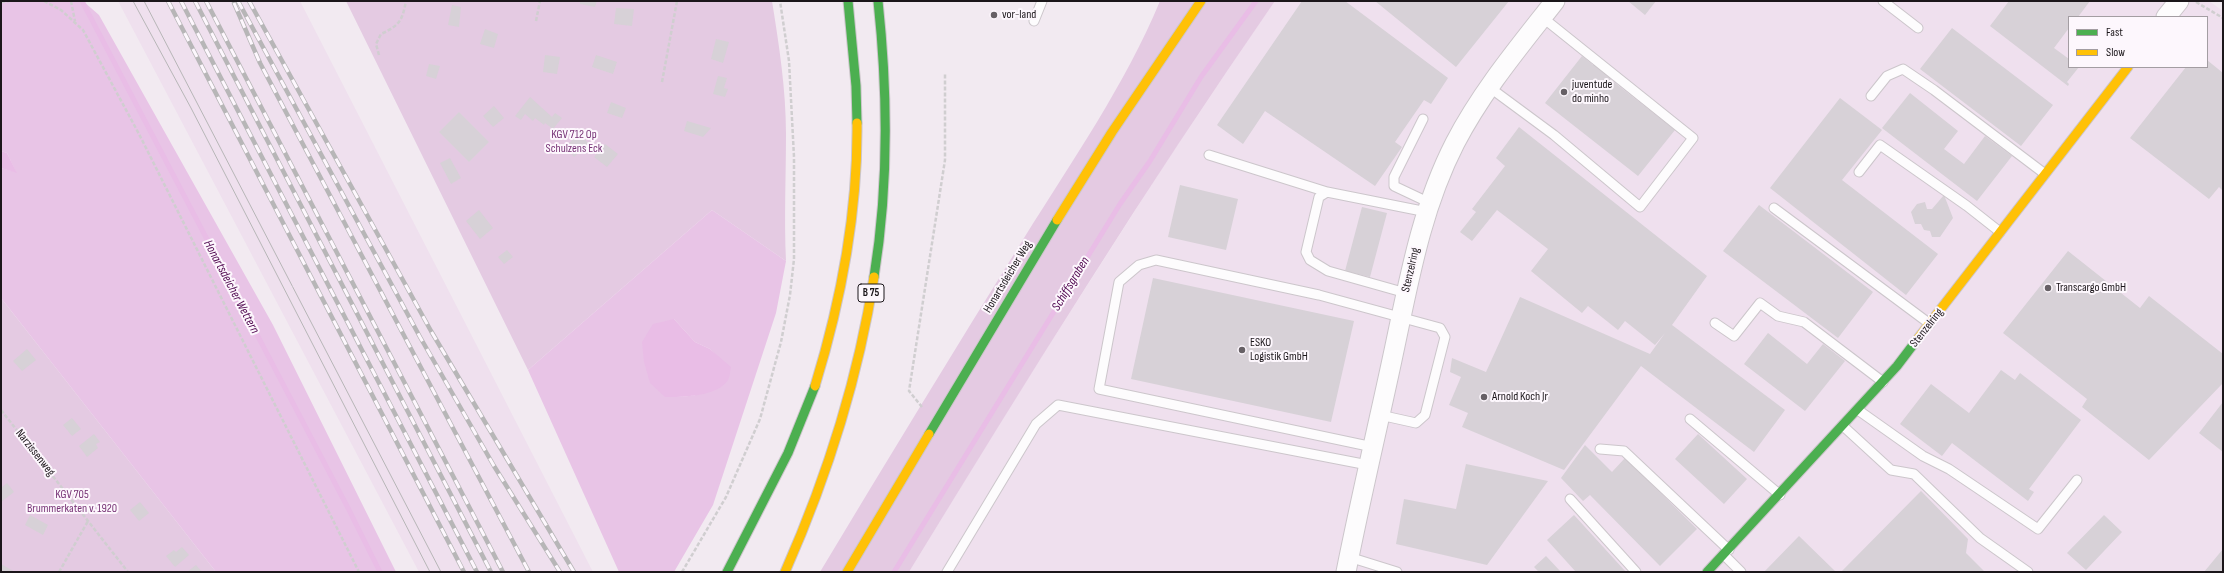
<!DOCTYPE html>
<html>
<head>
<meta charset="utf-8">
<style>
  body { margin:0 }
  #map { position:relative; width:2224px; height:573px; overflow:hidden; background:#f2eaf1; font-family:"Sofia Sans Condensed",sans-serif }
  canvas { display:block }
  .frame { position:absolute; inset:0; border:2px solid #1b161a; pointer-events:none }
  .legend { position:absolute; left:2068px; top:16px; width:140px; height:52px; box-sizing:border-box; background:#fdf7fd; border:1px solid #a39da2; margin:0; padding:5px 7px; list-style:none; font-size:12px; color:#1b161a }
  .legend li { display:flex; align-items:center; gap:8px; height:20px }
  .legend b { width:20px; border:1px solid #a39da2 }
</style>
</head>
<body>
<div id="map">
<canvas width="2224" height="573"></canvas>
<div class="frame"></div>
<ul class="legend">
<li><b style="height:5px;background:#4caf50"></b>Fast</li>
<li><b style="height:5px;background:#ffc107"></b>Slow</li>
</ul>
</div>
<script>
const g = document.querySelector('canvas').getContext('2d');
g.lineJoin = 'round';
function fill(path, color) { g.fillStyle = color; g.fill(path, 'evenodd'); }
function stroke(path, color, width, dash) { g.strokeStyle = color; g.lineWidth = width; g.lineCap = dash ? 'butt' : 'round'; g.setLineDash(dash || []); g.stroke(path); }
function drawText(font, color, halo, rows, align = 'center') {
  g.font = font + ' "Sofia Sans Condensed",sans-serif'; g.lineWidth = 4; g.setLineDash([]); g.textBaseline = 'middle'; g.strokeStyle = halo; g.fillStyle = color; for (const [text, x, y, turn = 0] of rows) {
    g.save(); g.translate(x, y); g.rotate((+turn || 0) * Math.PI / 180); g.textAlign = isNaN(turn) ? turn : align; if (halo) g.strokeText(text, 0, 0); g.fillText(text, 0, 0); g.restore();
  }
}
fill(new Path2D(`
  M118,1H300L593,572H419Z
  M1275,1H2209L2223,11V572H909L1012,403L1209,95ZM2069,17H2207V67H2069Z`), '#efe0ee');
fill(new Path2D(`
  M346,1H772C779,45 786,89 786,134C786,176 784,219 786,261L712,210L528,370Z
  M1160,1H1275C1146,187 1027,379 909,572H820C887,460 955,349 1024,238C1072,161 1125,85 1160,1Z
  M1,298L216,572H1Z`), '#e4cae2');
fill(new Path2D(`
  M1,1H83L99,15L273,325L396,572H216L1,298V168L16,172L7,153L1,151Z
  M712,210L786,261L776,313L713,505L674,572H619L528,370ZM674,319L695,342L710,349L723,362L728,379C711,396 688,397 665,397Z`), '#e8c4e6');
fill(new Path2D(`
  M1,151L7,153L17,173L1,168Z
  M674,319L695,342L710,349L731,367C730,371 730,377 728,380C717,397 683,397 665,397L650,383L644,362L642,342L653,324Z`), '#e9bde6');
stroke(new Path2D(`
  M82,1L348,508L380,572
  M894,572L1120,204L1150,161L1201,77L1256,1`), '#e9bde6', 5);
fill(new Path2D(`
  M580,1H597L595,7L580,4Z
  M1302,1H1345L1448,78L1431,104L1424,100L1395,142L1402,147L1375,186L1265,111L1243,144L1217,125Z
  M1375,1H1509L1456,67Z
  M1628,1H1656L1645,15Z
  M2009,1H2090L2078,17H2069V28L2054,48L2069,59V67H2079L2067,82L2069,84L2068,86L1990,26Z
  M452,5L461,7L459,27L448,25Z
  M616,8L634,9L632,26L614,24Z
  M1952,28L2053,105L2021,146L1920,69Z
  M485,29L498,34L494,48L480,44Z
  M716,39L729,42L723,63L711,59Z
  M545,55L560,57L557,74L543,72Z
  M596,55L617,62L613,74L592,67Z
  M1582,56L1593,65L1596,62L1613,76L1610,79L1675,130L1638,176L1545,103Z
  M2207,60L2223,73V191L2219,187L2209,199L2130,138L2186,67H2207Z
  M429,64L440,66L436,79L426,76Z
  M718,76L727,78L724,88L728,89L725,97L713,94Z
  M1910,93L1958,131L1944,149L1964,164L1985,136L2012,156L1977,201L1882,128Z
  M530,97L552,117L555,113L562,118L553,129L545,123L544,125L535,118L533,121L525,114L521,120L515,116Z
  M1840,98L1882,130L1842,180L1938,254L1906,295L1770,188Z
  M611,102L626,108L622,118L607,113Z
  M494,106L504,118L493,127L483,116Z
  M459,112L489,142L469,162L439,132Z
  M687,121L711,128L703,137L684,131Z
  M1519,127L1707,276L1672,325L1785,410L1754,452L1641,366L1564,470L1462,427L1468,413L1449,405L1461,377L1450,372L1452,358L1486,372L1520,297L1650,354L1665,333L1655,345L1625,321L1618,330L1588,306L1582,313L1531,271L1548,249L1497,210L1472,241L1460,232L1476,212L1472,209L1505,166L1496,158Z
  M579,133L589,144L574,157L565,147Z
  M605,144L618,154L607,167L594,157Z
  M450,158L461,178L451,184L440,163Z
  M1180,185L1238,199L1226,250L1168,237Z
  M1944,195L1953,218L1940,237H1932L1930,231L1924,230L1921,224H1915L1911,212L1917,204L1925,202L1927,209H1932Z
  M1759,205L1873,292L1838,338L1723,251Z
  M1362,207L1387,213L1370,277L1345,271Z
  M479,210L493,228L480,239L466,221Z
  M507,250L513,257L504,264L498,257Z
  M2068,251L2140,308L2149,296L2223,354V383L2149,460L2082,407L2087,399L2003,333Z
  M1153,278L1354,321L1331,422L1131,379Z
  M1768,333L1807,364L1823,344L1845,361L1805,411L1744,364Z
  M27,349L36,360L22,371L13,361Z
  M2001,370L2015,380L2020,373L2081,420L2029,489L2034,492L2028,501L1952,443L1942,456L1900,424L1931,384L1969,413Z
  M2223,402V452L2199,433Z
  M72,418L81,429L72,436L63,425Z
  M94,434L100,442L96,444L98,448L87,457L79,446Z
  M1698,434L1747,479L1724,504L1675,459Z
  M1585,445L1612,472L1625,458L1697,529L1660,566L1590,495L1583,501L1561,478Z
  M1466,464L1548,481L1487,565L1396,544L1404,499L1456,509Z
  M7,483L14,492L1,502V488Z
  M1921,491L1968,539L1966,553L1985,572H1841Z
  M140,502L149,513L139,521L130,510Z
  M30,515L48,525L43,535L25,525Z
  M1574,515L1626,572H1576L1547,540Z
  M2104,515L2122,532L2086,570L2067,553Z
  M1799,536L1836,572H1764Z
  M182,547L189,555L175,567L166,556L174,550L176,552Z
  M2223,549V572H2204Z
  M1546,556L1561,572H1539L1534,567Z
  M1,564L15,572H1Z
  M196,565L202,572H187Z`), '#d7d1d7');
const lane = new Path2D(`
  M1883,1L1918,28
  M1034,21L1042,1
  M1489,87L1554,135L1640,207L1693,138L1542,17
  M1871,96L1887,76L1903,69L1934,90L2045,174
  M1423,119L1394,177V186L1430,203
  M1209,155L1327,192
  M1859,172L1880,145L1967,206L2000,232
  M1774,208L1930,324
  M1406,293L1328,271L1310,260L1306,252L1319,197L1327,192L1427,212
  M1715,323L1734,336L1760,303L1778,316L1804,322L1883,382
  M1858,410L1923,456L1949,469L2038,529L2077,480
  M1690,419L1780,495
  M1843,426L1891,470L1914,474L1980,538L2028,572
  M1373,447L1099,389L1119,282L1139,265L1156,260L1319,295L1440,328L1445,337L1425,415L1416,423L1380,415
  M1600,449L1624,451L1729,550
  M1570,499L1636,572
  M1724,555L1741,572
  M1349,557L1397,572
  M947,572L1036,424L1058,405L1368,465`);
const street = new Path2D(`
  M2166,17L2179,1
  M1346,572C1360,501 1377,430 1392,360C1408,286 1420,211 1455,143C1482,91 1519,47 1555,1`);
const fast = new Path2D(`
  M848,1L856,86L857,123
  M874,277C889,185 888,94 878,1
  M929,434L1057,220
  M727,572L788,453L815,386
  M1707,572L1897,366L1916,341`);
const slow = new Path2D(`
  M1057,220L1112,132L1201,1
  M1916,341L2128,67
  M815,386C841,301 858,212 857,123
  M785,572C827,477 858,380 874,277
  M847,572L929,434`);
stroke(lane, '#ccc6cb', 11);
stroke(street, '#ccc6cb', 21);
stroke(fast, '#ccc6cb', 11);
stroke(slow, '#ccc6cb', 11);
stroke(new Path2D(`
  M44,1L61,10L83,30L139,134L359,572
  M71,1L75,21
  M1,2L9,1
  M2196,2L2223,18
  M536,21L540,1
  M379,55L376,44L381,34C400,25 402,21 406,1
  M662,82L677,1
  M922,407L909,391L945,160V73
  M1,410L128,572
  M59,572L88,521
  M682,572L726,497L760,419L781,342L790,295L794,259V157L789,61L780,1`), '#d0ced0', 2.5, [4, 2]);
stroke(lane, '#fdfcfd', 9);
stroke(street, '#fdfcfd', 19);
stroke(fast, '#4caf50', 9);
stroke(slow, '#ffc107', 9);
stroke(new Path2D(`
  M133,1L191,108L430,572
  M144,1L441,572`), '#b7b6b7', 1);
const rail = new Path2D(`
  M168,1L464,572
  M181,1L477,572
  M195,1L491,572
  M206,1L503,572
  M238,1L420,337L494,466L560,572
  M249,1L431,331L574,572
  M234,3L260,63L529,572`);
stroke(rail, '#b7b6b7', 4.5);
stroke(rail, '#fdf7fd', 3, [9]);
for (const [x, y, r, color] of [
  [994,15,4,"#666065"],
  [1564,92,4,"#666065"],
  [2048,288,4,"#666065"],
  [1242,350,4,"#666065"],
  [1484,397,4,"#666065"]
]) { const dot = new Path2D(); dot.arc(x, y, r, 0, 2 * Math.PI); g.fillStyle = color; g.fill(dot); stroke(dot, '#fdf7fd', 1.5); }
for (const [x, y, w] of [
  [871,293,26]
]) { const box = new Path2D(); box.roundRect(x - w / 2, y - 9, w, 18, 3); g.fillStyle = '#fdf7fd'; g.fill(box); stroke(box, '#1b161a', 1); }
drawText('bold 11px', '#1b161a', null, [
  ["B 75",871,293]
]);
drawText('12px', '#1b161a', '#fdf7fd', [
  ["vor-land",1002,15],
  ["juventude",1572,85],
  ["do minho",1572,99],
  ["Transcargo GmbH",2056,288],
  ["ESKO",1250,343],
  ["Logistik GmbH",1250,357],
  ["Arnold Koch Jr",1492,397]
], 'left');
drawText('12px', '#773376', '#fdf7fd', [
  ["KGV 712 Op",574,135],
  ["Schulzens Eck",574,149],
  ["KGV 705",72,495],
  ["Brummerkaten v. 1920",72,509]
]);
drawText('12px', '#1b161a', '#fdf7fd', [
  ["Stenzelring",1411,270,-77],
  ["Honartsdeicher Weg",1008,277,-59],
  ["Stenzelring",1927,328,-52],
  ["Narzissenweg",35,453,52]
]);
drawText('italic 13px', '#500850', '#fdf7fd', [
  ["Schiffsgraben",1071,284,-59],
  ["Honartsdeicher Wettern",231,287,62]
]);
</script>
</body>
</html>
